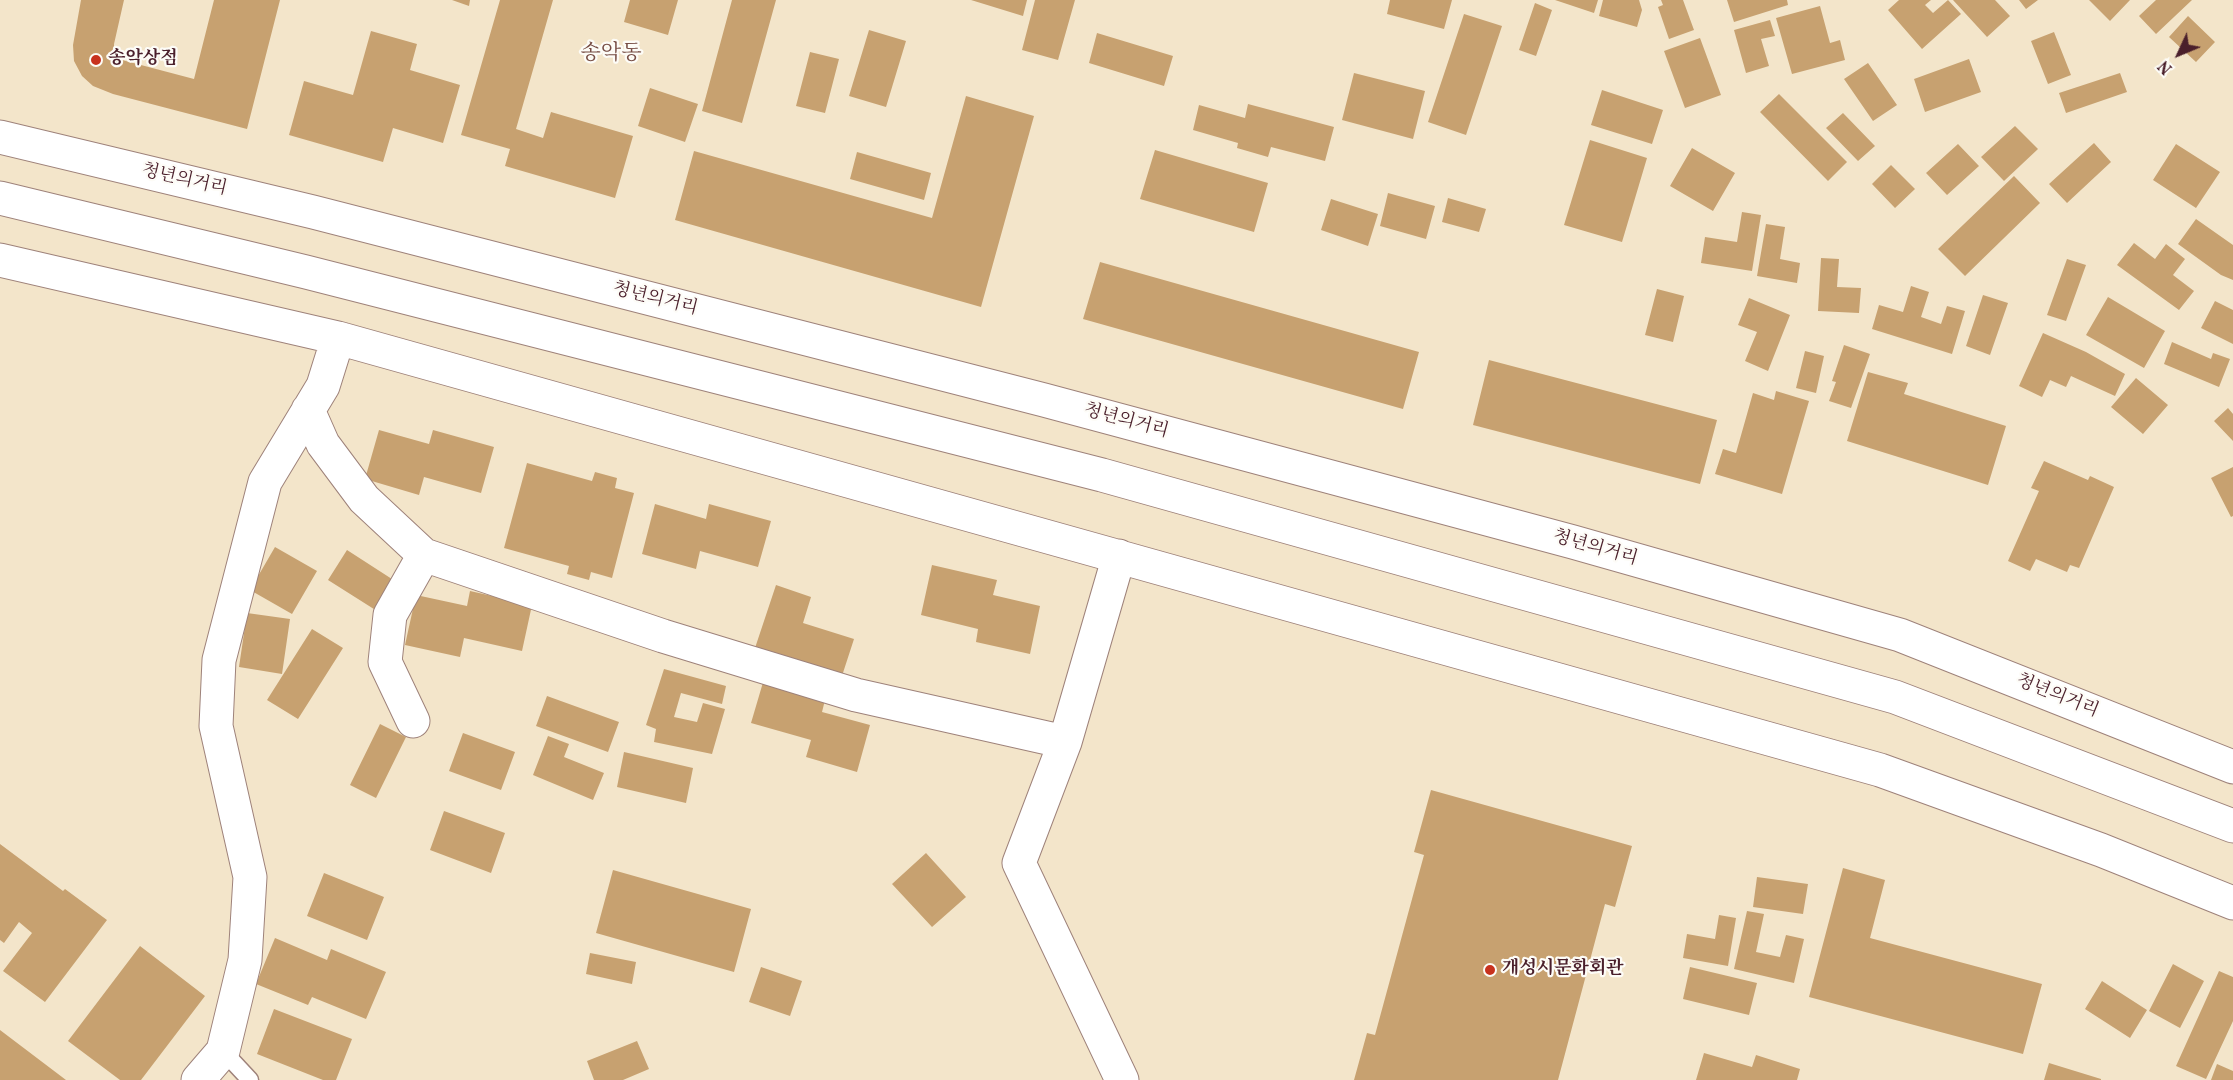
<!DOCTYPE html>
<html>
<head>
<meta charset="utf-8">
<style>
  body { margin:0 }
  #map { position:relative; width:2233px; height:1080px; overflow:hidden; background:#f3e5ca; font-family:Vollkorn,serif }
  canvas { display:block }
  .north { position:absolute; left:2149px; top:24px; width:60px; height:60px; -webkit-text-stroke:4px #fdfcf7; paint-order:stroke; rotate:226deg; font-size:16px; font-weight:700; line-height:24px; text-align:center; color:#4a1f2b }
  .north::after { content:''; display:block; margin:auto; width:21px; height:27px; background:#4a1f2b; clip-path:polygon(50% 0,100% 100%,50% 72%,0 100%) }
</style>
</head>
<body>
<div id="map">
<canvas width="2233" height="1080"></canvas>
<div class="north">N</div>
</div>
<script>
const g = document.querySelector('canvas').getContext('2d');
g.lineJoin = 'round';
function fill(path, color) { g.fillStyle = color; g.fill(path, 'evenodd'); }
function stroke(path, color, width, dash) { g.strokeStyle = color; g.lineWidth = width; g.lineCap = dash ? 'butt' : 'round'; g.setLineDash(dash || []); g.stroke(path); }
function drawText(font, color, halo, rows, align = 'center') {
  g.font = font + ' Vollkorn,"Noto Serif KR",serif'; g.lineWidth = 4.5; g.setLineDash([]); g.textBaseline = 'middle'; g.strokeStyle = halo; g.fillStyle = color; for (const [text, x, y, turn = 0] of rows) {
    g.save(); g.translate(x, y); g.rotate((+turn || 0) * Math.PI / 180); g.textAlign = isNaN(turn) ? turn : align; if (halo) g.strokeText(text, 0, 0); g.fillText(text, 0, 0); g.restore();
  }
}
fill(new Path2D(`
  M81,0H124L114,44V53L122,60L194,79L214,0H280L247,129L113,94L93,86L82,76L74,61L73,45Z
  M452,0H470L469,6Z
  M500,0H553L516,129L543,138L551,112L633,136L615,198L505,166L510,149L461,135Z
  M630,0H678L668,35L624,22Z
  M732,0H776L742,123L702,111Z
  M971,0H1027L1023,16Z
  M1035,0H1075L1058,60L1022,50Z
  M1390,0H1452L1444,29L1387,14Z
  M1555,0H1598L1594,13Z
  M1603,0H1639L1642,10L1637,27L1599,16Z
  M1661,0H1683L1694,30L1669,39L1658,7L1663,5Z
  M1727,0H1787L1788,5L1734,22Z
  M1899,0H1931L1925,5L1933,13L1948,0L1961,14L1922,49L1888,10Z
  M1953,0H1995L2010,16L1987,37Z
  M2019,0H2038L2026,9Z
  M2089,0H2130L2110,21Z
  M2156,0H2192L2156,34L2139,16Z
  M1535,3L1552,10L1536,56L1519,50Z
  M1820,6L1830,43L1840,40L1845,60L1792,74L1776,18Z
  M1464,14L1502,26L1466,135L1428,122Z
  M2188,16L2215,42L2196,62L2169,37Z
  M1770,20L1775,36L1761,39L1769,66L1746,73L1734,30Z
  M869,30L906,41L886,107L849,96Z
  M371,31L417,44L410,70L460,85L443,143L393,128L383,162L289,135L304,81L353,95Z
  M2054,32L2071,75L2048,84L2031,41Z
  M1097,33L1173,56L1164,86L1089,63Z
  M1700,38L1721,95L1685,108L1664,51Z
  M810,52L839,59L825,113L796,106Z
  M1969,59L1981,92L1925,112L1914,79Z
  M1868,63L1897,105L1873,121L1844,79Z
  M1354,73L1425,91L1413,139L1342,120Z
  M2120,73L2127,92L2066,113L2059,93Z
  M650,88L698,104L685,142L638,126Z
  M1602,90L1663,110L1652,144L1591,125Z
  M1779,94L1847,162L1828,181L1760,112Z
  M966,96L1034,116L981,307L675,220L694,151L932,218Z
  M1248,104L1334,127L1325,161L1271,147L1268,157L1237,148L1238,143L1193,130L1199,105L1245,118Z
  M1843,113L1875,146L1858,161L1826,128Z
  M2015,126L2038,149L2004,181L1981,157Z
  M1590,140L1647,158L1622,242L1564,225Z
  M2094,143L2111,162L2067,203L2049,184Z
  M1958,144L1979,166L1947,195L1926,173Z
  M2176,144L2220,172L2196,208L2153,180Z
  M1692,148L1735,173L1713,211L1670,186Z
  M1155,150L1268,183L1254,232L1140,199Z
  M857,152L931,173L924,200L850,179Z
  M1891,165L1915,189L1895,208L1872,184Z
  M2014,176L2040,203L1965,276L1938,249Z
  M1388,193L1435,206L1426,239L1380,226Z
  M1448,198L1486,209L1479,232L1442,222Z
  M1331,199L1378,214L1368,246L1321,230Z
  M1742,212L1761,215L1752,271L1701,263L1705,237L1737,242Z
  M2196,219L2233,245V280L2221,275L2178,244Z
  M1766,224L1785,227L1780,259L1800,263L1797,283L1757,276Z
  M2134,243L2155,259L2166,244L2185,259L2173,275L2194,291L2179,310L2117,265Z
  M1821,258L1839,259L1837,287L1861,288L1859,313L1818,311Z
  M2067,259L2086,265L2066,321L2047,315Z
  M1100,262L1419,352L1403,409L1083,319Z
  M1911,286L1929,292L1921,317L1941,324L1947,306L1965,311L1952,354L1872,329L1879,305L1903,312Z
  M1657,289L1684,296L1673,342L1645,335Z
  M1983,295L2008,303L1990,355L1966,346Z
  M2108,297L2165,331L2144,368L2086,335Z
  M1749,298L1790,315L1768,371L1745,361L1757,332L1738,325Z
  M2215,301L2233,310V344L2201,328Z
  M2043,333L2086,352L2125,374L2115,396L2071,376L2066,387L2050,380L2042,397L2019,386Z
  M2172,342L2211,359L2213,353L2230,359L2219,387L2164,364Z
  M1844,345L1870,354L1851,408L1829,401L1836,382L1832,381Z
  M1805,351L1824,356L1816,393L1796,388Z
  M1489,360L1717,420L1700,484L1473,425Z
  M1868,372L1908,383L1904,394L2006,426L1988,485L1847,441Z
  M2136,378L2168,405L2143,434L2111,407Z
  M1776,391L1809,401L1782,494L1715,474L1723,449L1736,453L1753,393L1774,400Z
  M2228,408L2233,414V441L2214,421Z
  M379,430L429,444L433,430L494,447L481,493L424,477L419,495L365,479Z
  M2044,461L2088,480L2090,476L2114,487L2079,568L2070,565L2067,572L2036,559L2030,571L2008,561L2039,491L2031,488Z
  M527,463L592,481L595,472L617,478L615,488L634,493L612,578L591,572L589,580L567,574L569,566L504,548Z
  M2233,467V516L2231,517L2211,478Z
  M655,504L706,519L709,504L771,521L758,567L700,551L696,569L642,554Z
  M275,547L317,571L292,614L250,590Z
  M347,550L395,581L377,611L328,580Z
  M932,565L997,580L993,595L1040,606L1030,654L976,642L978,629L921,615Z
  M776,585L811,597L803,623L854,639L840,682L753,654Z
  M470,591L532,605L522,651L464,638L460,657L405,645L416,595L467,606Z
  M247,613L290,619L282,674L239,667Z
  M312,629L343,648L298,719L267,700Z
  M664,669L726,686L722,704L681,693L674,717L697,722L703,703L725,709L712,754L654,742L656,729L646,725Z
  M764,679L826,696L822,712L870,725L857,772L806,757L811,740L751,723Z
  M547,696L619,722L608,752L536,726Z
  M380,724L406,737L376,798L350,785Z
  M463,733L515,752L501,790L449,771Z
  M548,736L569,744L564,757L604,773L593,800L533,775Z
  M624,752L693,768L686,803L617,787Z
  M1431,790L1632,846L1615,907L1605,904L1558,1080H1354L1367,1033L1375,1035L1424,855L1414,852Z
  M444,811L505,833L491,873L430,850Z
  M0,844L63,891L65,889L107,920L45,1002L3,971L32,933L19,922L4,943L0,940Z
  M926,853L966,897L932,927L892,884Z
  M1843,868L1885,880L1870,938L2042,984L2023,1054L1809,997Z
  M613,870L751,909L734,972L596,933Z
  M324,873L384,897L367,940L307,916Z
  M1757,877L1808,884L1803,914L1753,907Z
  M1747,911L1764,914L1756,952L1780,957L1786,935L1804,939L1794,983L1734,969Z
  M1719,915L1736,918L1728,966L1683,958L1687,934L1715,939Z
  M275,938L327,960L331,949L386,972L366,1019L312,997L308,1005L256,984Z
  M140,946L205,996L141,1080H120L68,1041Z
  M590,953L636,962L632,984L586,974Z
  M2173,964L2204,981L2180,1028L2149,1011Z
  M761,967L802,981L790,1016L749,1002Z
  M1690,967L1757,983L1749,1015L1683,999Z
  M2219,971L2233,977V1021L2206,1079L2176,1066Z
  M2102,981L2147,1010L2130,1038L2085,1009Z
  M274,1009L352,1039L336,1080H323L257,1054Z
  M0,1030L66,1080H0Z
  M637,1041L649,1069L623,1080H594L587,1061Z
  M1704,1053L1752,1067L1756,1055L1800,1069L1797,1080H1696Z
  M2049,1063L2101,1079V1080H2044Z
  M2217,1064L2233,1071V1080H2211Z`), '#c7a170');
const lane = new Path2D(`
  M223,1051L250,1080`);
const street = new Path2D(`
  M0,260L338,338
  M308,410L323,444L364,499L424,555L663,636L856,695L1065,742
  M1119,556L1065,742L1019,863L1122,1080
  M413,721L385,662L390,615L424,555
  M198,1080L223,1051L245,960L250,877L216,726L219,660L265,482L323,386L338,338L1880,770L2101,850L2233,903`);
const secondary = new Path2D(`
  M0,137L313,212L1044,400L1573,542L1900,635L2233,767
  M0,198L306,272L1102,475L1895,697L2233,826`);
stroke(lane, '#9e827a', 19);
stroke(street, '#9e827a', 35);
stroke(secondary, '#9e827a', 35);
stroke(lane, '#fff', 16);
stroke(street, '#fff', 33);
stroke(secondary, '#fff', 33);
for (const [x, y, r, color] of [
  [96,60,6,"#c8321e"],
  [1490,970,6,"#c8321e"]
]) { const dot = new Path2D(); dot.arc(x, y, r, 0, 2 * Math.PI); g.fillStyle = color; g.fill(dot); stroke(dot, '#fdfcf7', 2); }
drawText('bold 18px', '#4a1f2b', '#fdfcf7', [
  ["송악상점",108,60],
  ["개성시문화회관",1502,970]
], 'left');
drawText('18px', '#4a1f2b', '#fdfcf7', [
  ["청년의거리",184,181,13],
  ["청년의거리",655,300,14],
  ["청년의거리",1126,422,15],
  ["청년의거리",1595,549,16],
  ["청년의거리",2057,697,22]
]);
drawText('21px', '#764c43', '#fdfcf7', [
  ["송악동",611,55]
]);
</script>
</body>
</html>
